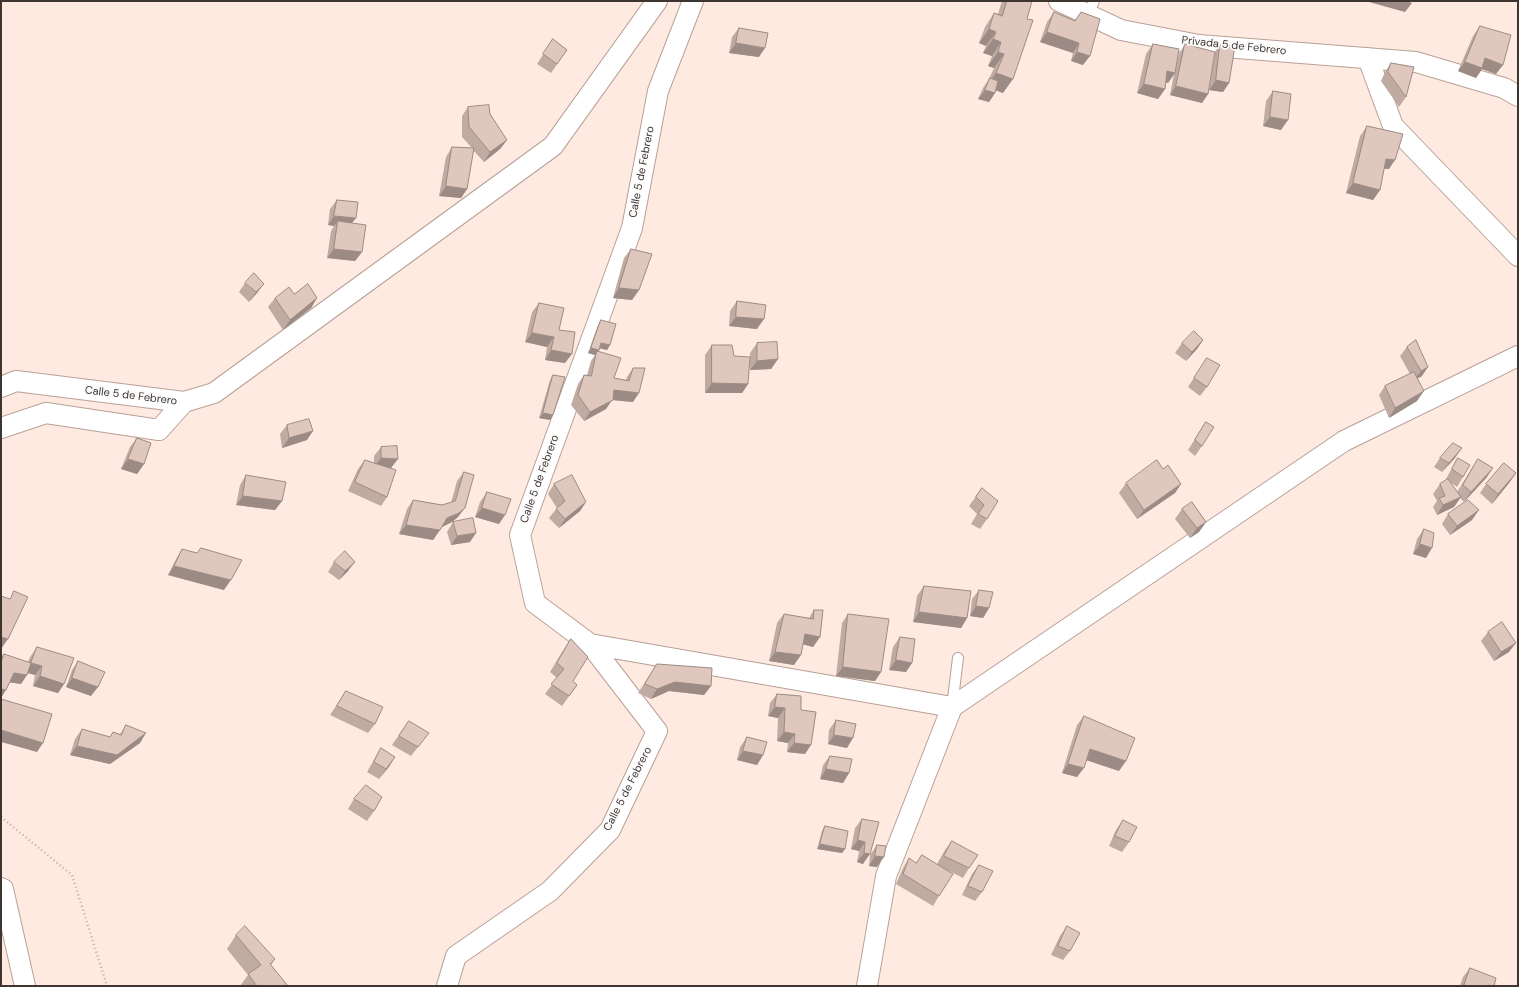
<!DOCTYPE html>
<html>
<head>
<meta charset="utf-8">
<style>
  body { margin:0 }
  #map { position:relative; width:1519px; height:987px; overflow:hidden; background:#feeae1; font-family:"DM Sans",sans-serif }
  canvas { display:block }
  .frame { position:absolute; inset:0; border:2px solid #3e3530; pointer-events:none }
</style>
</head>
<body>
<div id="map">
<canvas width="1519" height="987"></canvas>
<div class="frame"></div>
</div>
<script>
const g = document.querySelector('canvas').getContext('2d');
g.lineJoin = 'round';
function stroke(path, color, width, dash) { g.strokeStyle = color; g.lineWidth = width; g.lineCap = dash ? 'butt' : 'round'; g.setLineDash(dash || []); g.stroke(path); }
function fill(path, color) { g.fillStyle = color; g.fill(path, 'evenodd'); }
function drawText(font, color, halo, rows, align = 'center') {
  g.font = font + ' "DM Sans",sans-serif'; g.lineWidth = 3.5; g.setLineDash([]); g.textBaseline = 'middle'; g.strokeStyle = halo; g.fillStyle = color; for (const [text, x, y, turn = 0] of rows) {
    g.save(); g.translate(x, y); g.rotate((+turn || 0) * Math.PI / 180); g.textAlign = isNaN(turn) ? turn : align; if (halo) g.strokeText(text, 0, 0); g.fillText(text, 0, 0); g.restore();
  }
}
const lane = new Path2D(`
  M1088,15L1094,1
  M952,707L958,658`);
const street = new Path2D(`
  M1059,1L1121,30L1199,45L1416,62L1504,88L1518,96
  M1368,58L1393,126L1518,256
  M1,387L16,381L184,402L214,393L553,146L657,1
  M1,428L46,413L159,430L184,402
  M590,644L952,707L1344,441L1518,356
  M1,888L3,889L25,986
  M447,986L456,956L550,891L610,830L657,731L590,644L535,603L520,535L632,228L658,91L693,1
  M867,986L886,876L952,707`);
stroke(lane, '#b8a197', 12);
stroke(street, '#b8a197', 22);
stroke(new Path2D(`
  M1,817L72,875L107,986`), '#beaea6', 2.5, [1, 3]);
stroke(lane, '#fff', 10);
stroke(street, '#fff', 20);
fill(new Path2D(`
  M1002,1H1032L1003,93L996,90L995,93L989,102L978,99L983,88L989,79L994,68L988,66L992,56L983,53L986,46L979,43L985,27L994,13L998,14Z
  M1054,12L1075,20L1081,12L1083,65L1071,61L1073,53L1040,42L1047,22Z
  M1480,26L1496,74L1482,69L1476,78L1458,71L1473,36Z
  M739,28L759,57L729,53L732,37Z
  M553,39L567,50L551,73L537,64Z
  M1153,44L1175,70L1179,54L1185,44L1214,53L1220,45L1229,83L1223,92L1209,90L1212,70L1208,94L1202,103L1170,95L1174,74L1168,83L1166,82L1165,89L1158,99L1137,93L1146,54Z
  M1391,63L1406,97L1399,107L1381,81L1385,72Z
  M1273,91L1281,130L1263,126L1266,101Z
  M468,107L490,114L507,140L500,149L484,162L473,150L467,189L461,198L439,196L446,157L452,147L472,148L462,137V116Z
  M1367,126L1389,169H1384L1380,190L1373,200L1346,193L1360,136Z
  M337,200L352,223L362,252L355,261L327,258L331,231L334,226L328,225L330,209Z
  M631,249L639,290L632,300L613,298L624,258Z
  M245,283L257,293L249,302L239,292Z
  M294,294L317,298L311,308L283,330L268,307L275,298Z
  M737,301L757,329L729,326L730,311Z
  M539,303L559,330L565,363L545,360L547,347L525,342L532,312Z
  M601,320L610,345L607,350L600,348L598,351L614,378L626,380L627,377L633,368V402L612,400L606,409L584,421L571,405L578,384L584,375H587L591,361L595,355L588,353L598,325Z
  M1203,340L1197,349L1186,361L1175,353L1182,343Z
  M1416,340L1422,376L1417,379V401L1389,418L1379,395L1385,386L1410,374L1400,356L1407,347Z
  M757,343L778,359L771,369L750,370V353Z
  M712,345L734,356L748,384L742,393H705V355Z
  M1207,358V387L1200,396L1188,387Z
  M553,375V415L550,420L539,418L550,380Z
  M1206,422L1202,446L1195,456L1188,450Z
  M287,425L307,440L282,448L280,434Z
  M137,438L144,464L137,474L121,469L130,447Z
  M381,447L391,468H390L387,497L381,506L348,491L358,469L365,460L374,463V456Z
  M1440,458H1455L1442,472L1434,467Z
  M1458,458L1463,477L1457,487L1450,482L1457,492L1472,468L1478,459L1487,477L1464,502L1460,498L1454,507L1437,515L1433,507L1437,501L1433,494L1440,484L1447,480L1446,479L1452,468Z
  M1163,469L1181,484L1175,493L1137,519L1119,493L1126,483Z
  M464,472L458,517L452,522L442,527L433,540L399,534L407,509L413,500L442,505L451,503L457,481Z
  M1516,473L1509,483L1492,504L1480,493L1486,484Z
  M246,475L282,501L275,510L236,505L240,485Z
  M554,484L586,502L580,511L559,528L549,518L557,508L548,494Z
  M982,488L987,519L980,529L971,524L977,514L969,506Z
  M487,492L499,524L475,517L480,502Z
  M1182,509L1206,522L1199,532L1190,538L1175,519Z
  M1448,514L1472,520L1450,535L1442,524Z
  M453,522L470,542L451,545L447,532Z
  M1424,529L1426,558L1413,554L1417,539Z
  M182,549L224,590L168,575L176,559Z
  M334,562L348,571L339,580L328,572Z
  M924,586L967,618L961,628L913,622L917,596Z
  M979,590L989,608L983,618L970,616L972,599Z
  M814,610L820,637L813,647L803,644L794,665L769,661L777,623L784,614L809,618Z
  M848,614L881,672L875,681L836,676L842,623Z
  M1488,632L1509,652L1494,661L1481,641Z
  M900,637L912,663L906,672L889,670L893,647Z
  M571,639L573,681L577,685L562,706L545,694L557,678L550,672L564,649Z
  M37,647L64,684L58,693L33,686L35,675L28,673L21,684L10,682L1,698V658L4,654L28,662L30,657Z
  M78,661L91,696L66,687L72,670Z
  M657,664L711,686L704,695L669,691L651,699L638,693Z
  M346,691L375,724L368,733L330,715Z
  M777,694L801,710L805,754L787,752L788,743L777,741L778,718L768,716L770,703Z
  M1084,716L1119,771L1086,760L1077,777L1062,773L1077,725Z
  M836,720L847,748L828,744L829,730Z
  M409,721L422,742L411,756L392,745Z
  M126,725L140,743L110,764L70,755L75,739L82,729L110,737L113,732L120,734Z
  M747,737L763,755L757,765L737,760L740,747Z
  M381,748L395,757L379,779L367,772L375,758Z
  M830,756L849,773L843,783L820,779L823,765Z
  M354,799L374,811L367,821L348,809Z
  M862,819L879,822L863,864L857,862L859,851L851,849L855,828Z
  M1123,820L1129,842L1122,852L1109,846L1116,830Z
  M825,826L845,849L842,853L817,849L822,831Z
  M952,841L969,868L963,878L949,871L939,896L933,906L896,884L903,868L909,858L916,863L937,864L945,850Z
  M877,845V867L869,866L870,855Z
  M979,865L982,892L975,901L962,895L972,874Z
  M1067,926L1070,951L1063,960L1051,955L1060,936Z
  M236,935L275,959L271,965L288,986H240L248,975L227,949Z
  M1470,968L1494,986H1460L1463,977Z`), '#c0aba3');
fill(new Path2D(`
  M1370,1H1406L1412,3L1405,12L1369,2Z
  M989,29L996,32L986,46L979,43Z
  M1047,32L1079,43L1073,53L1040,42Z
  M993,39L1001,42L992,56L983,53Z
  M736,43L765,48L759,57L729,53Z
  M998,52L1004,54L994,68L988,66Z
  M1077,52L1090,56L1083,65L1071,61Z
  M1485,58L1503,65L1496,74L1482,69L1476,78L1458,71L1465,62Z
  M1167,71L1175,73L1168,83L1160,81Z
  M996,73L1013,79L1003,93L986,87Z
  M1216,80L1229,83L1223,92L1209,90Z
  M1144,84L1165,89L1158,99L1137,93Z
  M1176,86L1208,94L1202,103L1170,95Z
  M985,90L995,93L989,102L978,99Z
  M1270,117L1288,120L1281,130L1263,126Z
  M507,140L500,149L484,162L490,152Z
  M1386,159L1395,160L1389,169L1379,168Z
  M1353,183L1380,190L1373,200L1346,193Z
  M446,186L467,189L461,198L439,196Z
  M334,216L356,218L349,227L338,221L334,226L328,225Z
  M334,249L362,252L355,261L327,258Z
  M264,284L257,293L249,302L256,292Z
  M619,288L639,290L632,300L613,298Z
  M317,298L311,308L283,330L290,320Z
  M736,317L764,319L757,329L729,326Z
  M532,333L554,337L547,347L525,342Z
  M1203,340L1197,349L1186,361L1192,352Z
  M601,343L610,345L607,350L598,348Z
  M591,348L599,350L597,353V351L595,355L588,353Z
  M551,350L572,354L565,363L545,360Z
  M778,359L771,369L750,370L757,361Z
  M1428,367L1422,376L1414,380L1421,371Z
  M712,383L748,384L742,393H705Z
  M614,390L639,393L633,402L612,400L606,409L584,421L590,412Z
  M1424,391L1417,401L1389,418L1395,408Z
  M543,413L553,415L550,420L539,418Z
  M313,431L307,440L282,448L289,438Z
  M1462,448L1455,458L1442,472L1449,463Z
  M381,458L398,459L391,468L374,467Z
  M128,459L144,464L137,474L121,469Z
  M1493,468L1487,477L1464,502L1471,492Z
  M1516,473L1509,483L1492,504L1498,494Z
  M1181,484L1175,493L1137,519L1144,510Z
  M243,496L282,501L275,510L236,505Z
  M1461,497L1454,507L1437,515L1443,505Z
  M586,502L580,511L559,528L565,519Z
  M465,508L458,517L452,522L440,528L447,518Z
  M482,508L505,515L499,524L475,517Z
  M1479,510L1472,520L1450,535L1457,526Z
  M1206,522L1199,532L1190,538L1197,528Z
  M406,525L440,530L433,540L399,534Z
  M476,533L470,542L451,545L457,536Z
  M1420,544L1432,548L1426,558L1413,554Z
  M355,562L348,571L339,580L345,571Z
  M174,566L231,580L224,590L168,575Z
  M976,606L989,608L983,618L970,616Z
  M919,612L967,618L961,628L913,622Z
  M805,634L820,637L813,647L798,643Z
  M1,637L8,639L1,649Z
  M1516,643L1509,652L1494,661L1501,652Z
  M775,652L801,655L794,665L769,661Z
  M896,660L912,663L906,672L889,670Z
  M31,663L42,666L35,675L24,672Z
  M843,667L881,672L875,681L836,676Z
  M14,673L27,675L21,684L7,682Z
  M40,676L64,684L58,693L33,686Z
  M72,678L98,687L91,696L66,687Z
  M675,682L711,686L704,695L669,691L651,699L657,689Z
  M1,689L6,690L1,698Z
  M775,707L785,708L778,718L768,716Z
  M1,730L43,743L37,752L1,742Z
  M784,732L795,734L788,743L777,741Z
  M146,733L140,743L110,764L70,755L77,746Z
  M834,735L853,738L847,748L828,744Z
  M794,743L811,745L805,754L787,752Z
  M1090,749L1126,761L1119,771L1083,759Z
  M743,751L763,755L757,765L737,760Z
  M395,757L389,767L379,779L386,769Z
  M1068,764L1084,768L1077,777L1062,773Z
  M826,769L849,773L843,783L820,779Z
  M858,840L865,842L859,851L851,849Z
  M820,844L845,849L842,853L817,849Z
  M864,853L870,854L863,864L857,862Z
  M875,856L884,857L877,867L869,866Z`), '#9c8b84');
const building = new Path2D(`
  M1007,1H1032L1027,19L1033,20L1013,79L996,73L1004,54L998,52L1001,42L993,39L996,32L989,29L994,13L1002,16Z
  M1054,12L1075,21L1081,12L1100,19L1090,56L1077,52L1079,43L1047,32Z
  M1480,26L1511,35L1503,65L1485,58L1482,68L1465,62Z
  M739,28L768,33L765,48L736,43Z
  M553,39L567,50L557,64L543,54Z
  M1153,44L1179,49L1175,73L1167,71L1165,89L1144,84Z
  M1185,44L1215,52L1208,94L1176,86Z
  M1220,45L1235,46L1229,83L1216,80Z
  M1391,63L1414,67L1406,97L1388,72Z
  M990,78L998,81L995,93L985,90Z
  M1273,91L1291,94L1288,120L1270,117Z
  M489,105L490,114L507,140L490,152L469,127L468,107Z
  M1367,126L1403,134L1395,160L1386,159L1380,190L1353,183Z
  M452,147L474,148L467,189L446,186Z
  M337,200L358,202L356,218L334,216Z
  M338,221L366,225L362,252L334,249Z
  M631,249L652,254L639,290L619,288Z
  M254,273L264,284L256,292L245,283Z
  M308,284L317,298L290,320L275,298L289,287L294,294Z
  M737,301L766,305L764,319L736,317Z
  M539,303L564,308L559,330L575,332L572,354L551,350L554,337L532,333Z
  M601,320L616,324L610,345L601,343L599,350L591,348Z
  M1194,331L1203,340L1192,352L1182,343Z
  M1416,340L1428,367L1421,371L1407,347Z
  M777,342L778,359L757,361V343Z
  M712,345H732L734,356L750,357L748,384L712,383Z
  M597,351L621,358L614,378L629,381L633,368H645L639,393L614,390L613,400L590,412L578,395L584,375L591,376Z
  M1207,358L1220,365L1207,387L1194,378Z
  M1414,372L1424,391L1395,408L1385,386Z
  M553,375L565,377L553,415L543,413Z
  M309,419L313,431L289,438L287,425Z
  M1206,422L1214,427L1202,446L1195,440Z
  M137,438L151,443L144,464L128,459Z
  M1453,443L1462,448L1449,463L1440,458Z
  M397,446L398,459L381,458V447Z
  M1458,458L1470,465L1463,477L1452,469Z
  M1478,459L1493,468L1471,492L1463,485Z
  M365,460L396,470L387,497L355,482Z
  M1157,460L1163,469L1168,465L1181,484L1144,510L1126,483Z
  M1504,463L1516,473L1498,494L1486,484Z
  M464,472L474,475L465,508L459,513L447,518L440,530L406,525L413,500L442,505L455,501Z
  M246,475L286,482L282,501L243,496Z
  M572,475L586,502L565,519L556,509L565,501L554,484Z
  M1448,479L1461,497L1443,505L1439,498L1445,496L1440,484Z
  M982,488L998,501L987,519L978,514L984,505L976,497Z
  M487,492L511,499L505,515L482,508Z
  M1468,500L1479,510L1457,526L1448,514Z
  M1192,502L1206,522L1197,528L1182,509Z
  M473,518L476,533L457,536L453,522Z
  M1424,529L1434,533L1432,548L1420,544Z
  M201,548L242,560L231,580L174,566L182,549L197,553Z
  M345,551L355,562L345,571L334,562Z
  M924,586L971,591L967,618L919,612Z
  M979,590L993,592L989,608L976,606Z
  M14,591L28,597L8,639L1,637V596L10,599Z
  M814,610H823L820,637L805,634L801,655L775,652L784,614L813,619Z
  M848,614L889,619L881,672L843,667Z
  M1502,622L1516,643L1501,652L1488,632Z
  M900,637L915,639L912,663L896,660Z
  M571,639L588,657L573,681L577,685L569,696L551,684L564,669L557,663Z
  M37,647L74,658L64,684L40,676L42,666L31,663Z
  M4,654L31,663L27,675L14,673L6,690L1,689V663Z
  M78,661L105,672L98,687L72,678Z
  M657,664L712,668L711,686L675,682L657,689L645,684Z
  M346,691L383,707L375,724L337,706Z
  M777,694L801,696V710L816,712L811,745L794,743L795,734L784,732L785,708L775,707Z
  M1,699L52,714L43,743L1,730Z
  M1084,716L1135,738L1126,761L1090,749L1084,768L1068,764Z
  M836,720L856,724L853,738L834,735Z
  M409,721L429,733L418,747L399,736Z
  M126,725L146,733L117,755L77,746L82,729L110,737L113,732L121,735Z
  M747,737L767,742L763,755L743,751Z
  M381,748L395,757L386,769L374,762Z
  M830,756L852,759L849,773L826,769Z
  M366,785L382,797L374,811L354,799Z
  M862,819L879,822L870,854L864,853L865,842L858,840Z
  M1123,820L1137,827L1129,842L1115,836Z
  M825,826L848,831L845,849L820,844Z
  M952,841L978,855L969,868L944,856Z
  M877,845L886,846L884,857L875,856Z
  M922,855L953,874L939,896L903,874L909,858L916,863Z
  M979,865L993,871L982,892L968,886Z
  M245,926L275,959L270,964L288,986H257L248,974L261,965L236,935Z
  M1067,926L1080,933L1070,951L1058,946Z
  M1470,968L1496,978L1494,986H1464Z`);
fill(building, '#dfc7bd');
stroke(building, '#9c8b84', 1);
drawText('11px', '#3e3530', '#fcfcfc', [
  ["Privada 5 de Febrero",1234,46,6],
  ["Calle 5 de Febrero",642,172,-79],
  ["Calle 5 de Febrero",131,396,7],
  ["Calle 5 de Febrero",540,479,-70],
  ["Calle 5 de Febrero",628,789,-63]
]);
</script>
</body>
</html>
